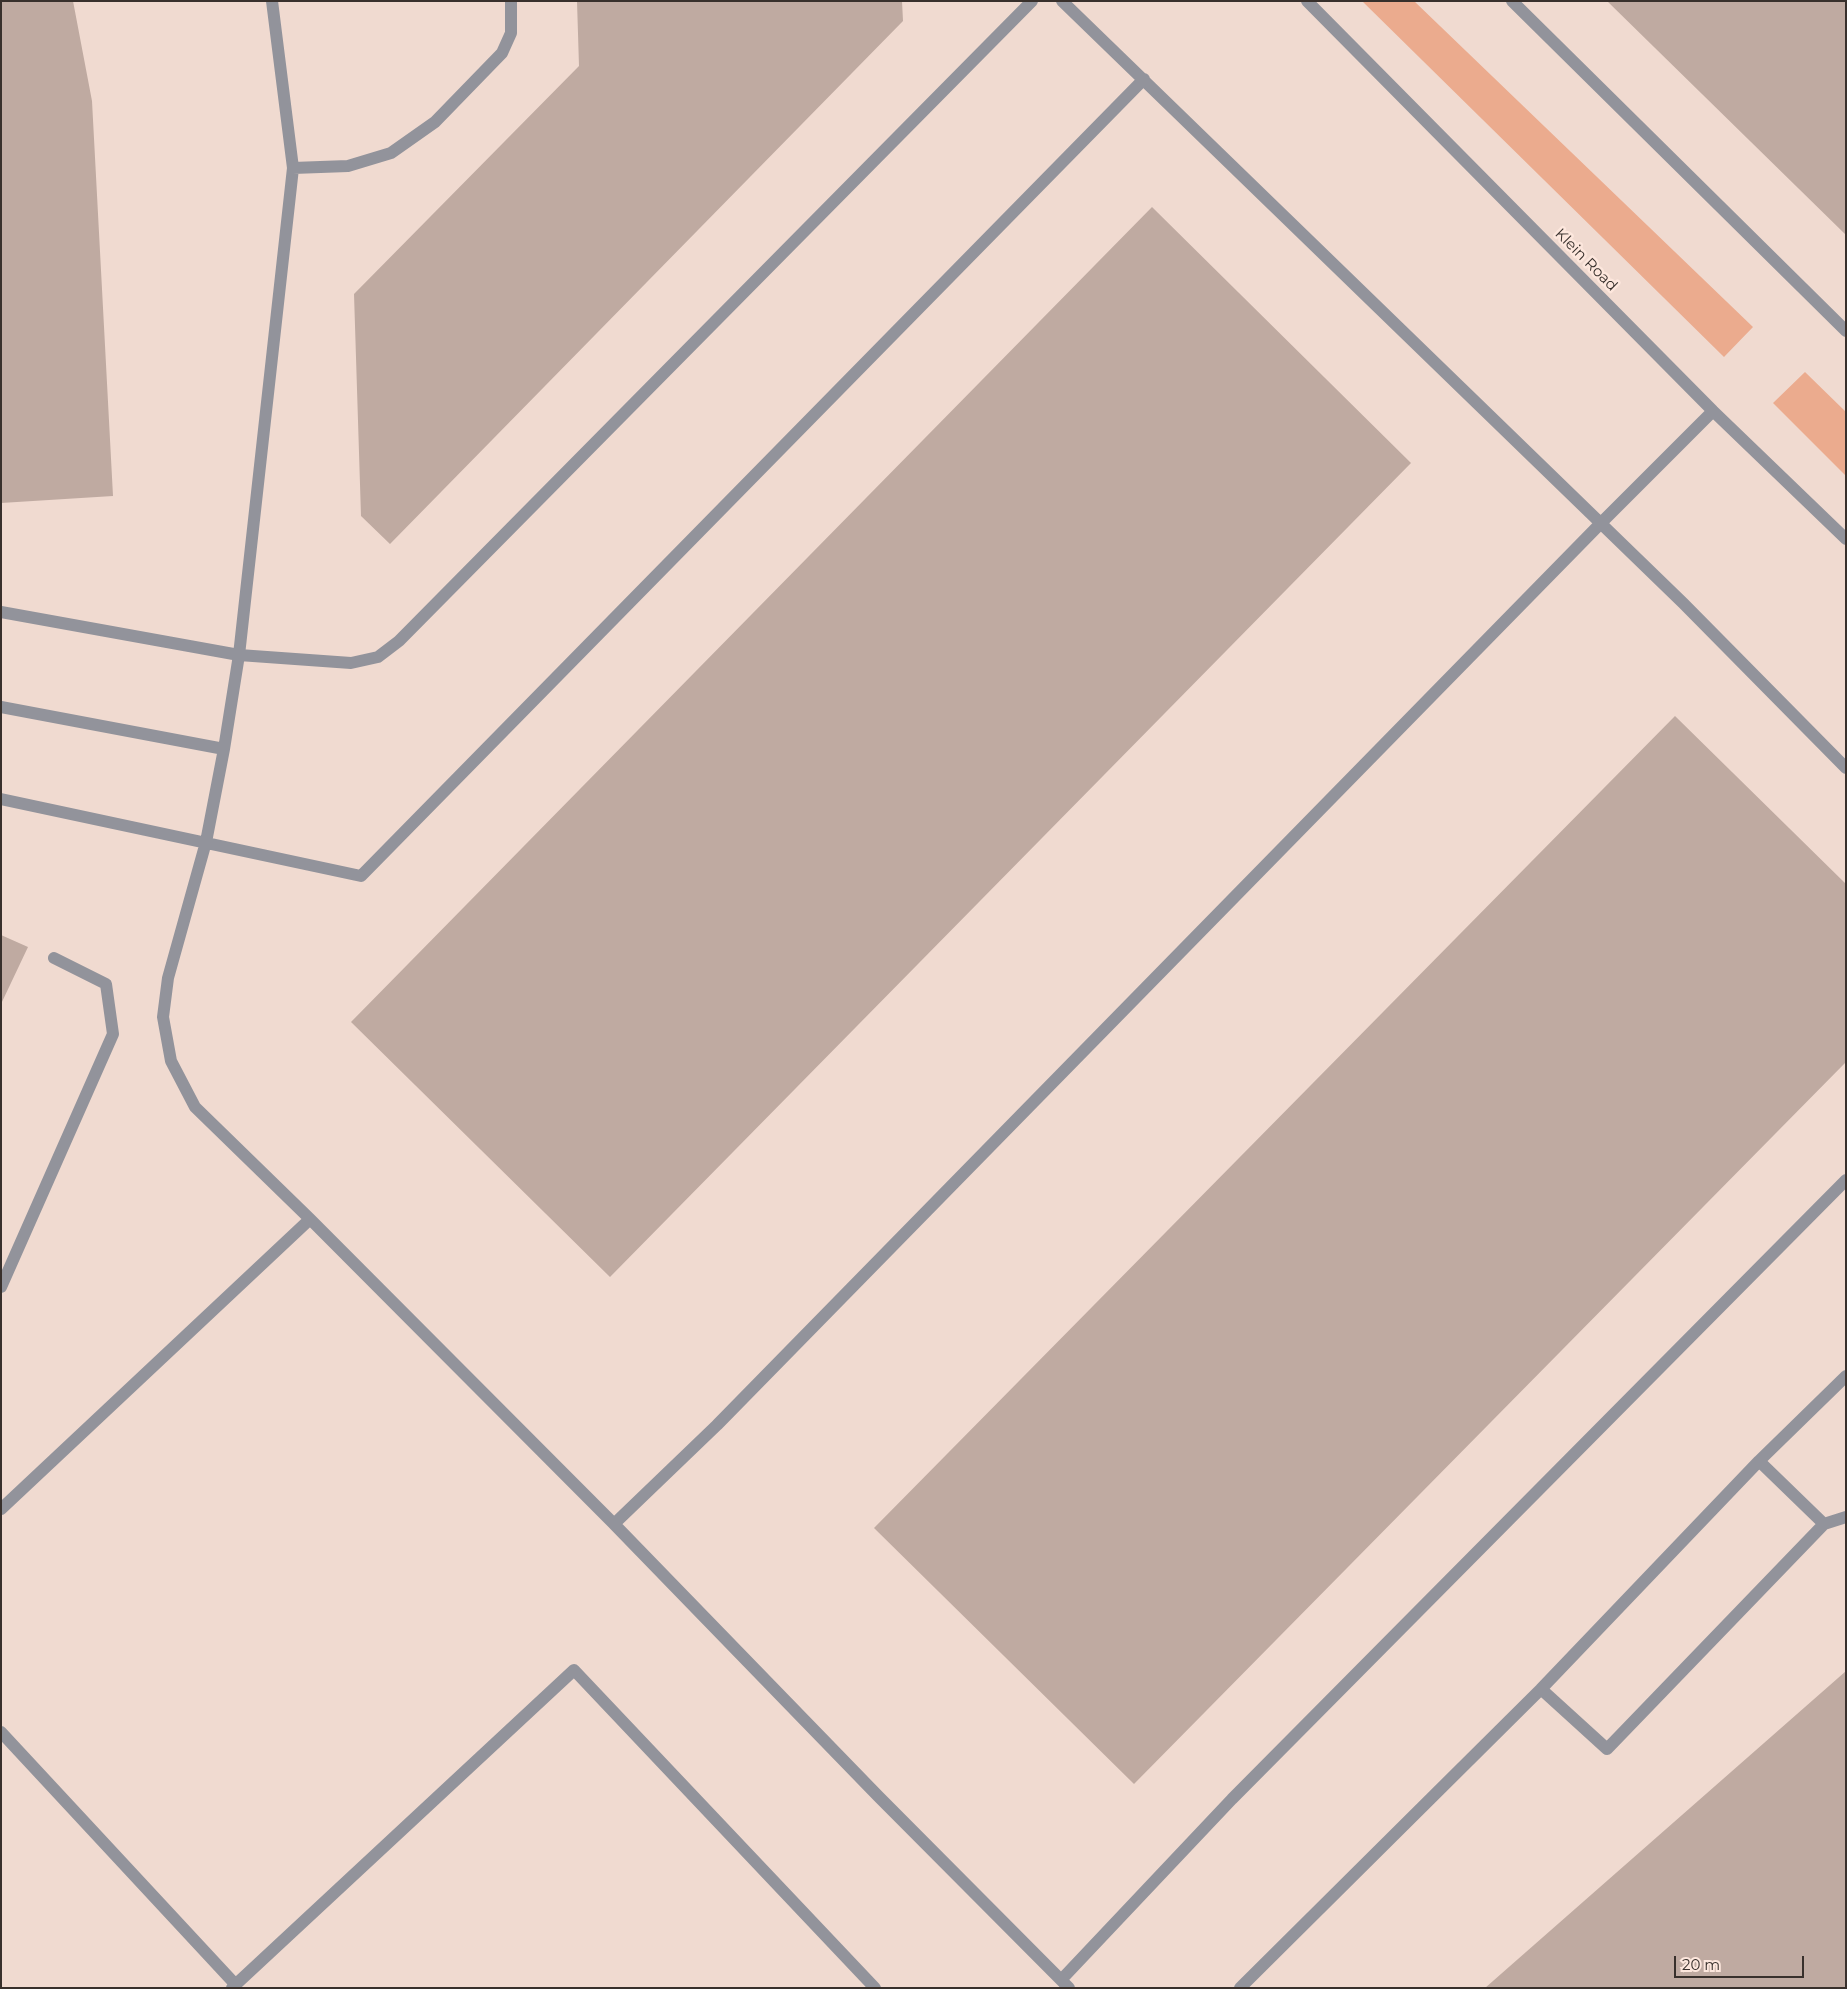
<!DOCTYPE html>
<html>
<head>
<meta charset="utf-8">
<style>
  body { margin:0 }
  #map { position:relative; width:1847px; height:1989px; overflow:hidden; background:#f0dad0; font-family:Montserrat,sans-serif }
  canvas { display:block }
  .frame { position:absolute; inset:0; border:2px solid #38302c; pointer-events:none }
  .scale { position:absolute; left:1674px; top:1956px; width:130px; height:22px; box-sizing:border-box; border:2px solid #38302c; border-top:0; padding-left:6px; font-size:15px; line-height:18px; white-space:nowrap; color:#38302c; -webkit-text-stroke:4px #fde7dd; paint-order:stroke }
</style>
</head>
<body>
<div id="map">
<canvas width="1847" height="1989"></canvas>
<div class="frame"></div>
<div class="scale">20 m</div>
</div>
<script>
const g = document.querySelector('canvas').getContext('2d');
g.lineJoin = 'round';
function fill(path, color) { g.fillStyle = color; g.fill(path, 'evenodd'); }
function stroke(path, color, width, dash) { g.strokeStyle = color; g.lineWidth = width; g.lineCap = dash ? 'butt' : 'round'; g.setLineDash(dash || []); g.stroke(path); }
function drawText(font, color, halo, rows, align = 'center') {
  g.font = font + ' Montserrat,sans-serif'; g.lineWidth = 5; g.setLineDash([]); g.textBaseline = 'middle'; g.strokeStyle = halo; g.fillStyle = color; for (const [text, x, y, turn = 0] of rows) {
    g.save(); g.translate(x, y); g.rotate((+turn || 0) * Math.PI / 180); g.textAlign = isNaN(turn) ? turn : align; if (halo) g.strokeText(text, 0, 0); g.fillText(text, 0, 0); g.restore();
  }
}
fill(new Path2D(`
  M1362,1H1414L1753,327L1724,357Z
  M1805,372L1846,412V476L1773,403Z`), '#ebab8e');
fill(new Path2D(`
  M1,1H73L92,101L113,496L1,503Z
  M577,1H902L903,21L390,544L361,516L354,294L579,66Z
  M1607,1H1846V235Z
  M1152,207L1411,463L610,1277L351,1022Z
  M1675,716L1846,884V1062L1134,1784L874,1528Z
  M1,935L28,947L1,1004Z
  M1846,1671V1988H1485Z`), '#bfaaa1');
stroke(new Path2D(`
  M272,1L293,168L239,655L224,749L206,842L168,978L163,1017L171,1061L195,1107L310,1219L614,1524L717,1425L1601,523L1713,411
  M1062,1L1683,603L1846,768
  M1307,1L1713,411L1846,539
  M1512,1L1846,331
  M293,168L348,166L391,153L435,122L502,53L511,33V1
  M1,612L239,655L351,663L378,657L399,641L1032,1
  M1,707L224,749
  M1,799L361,876L1144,79
  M1,1287L113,1034L106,984L54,958
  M1759,1461L1846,1376
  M1,1509L310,1219
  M614,1524L878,1796L1069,1988
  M1541,1689L1759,1461L1824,1524
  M1,1732L235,1984
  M1061,1980L1232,1799L1846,1180
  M232,1988L574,1670L875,1988
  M1240,1988L1541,1689L1607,1749L1824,1524L1846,1517`), '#92939b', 12);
drawText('15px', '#38302c', '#fde7dd', [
  ["Klein Road",1586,260,45]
]);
</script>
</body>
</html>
